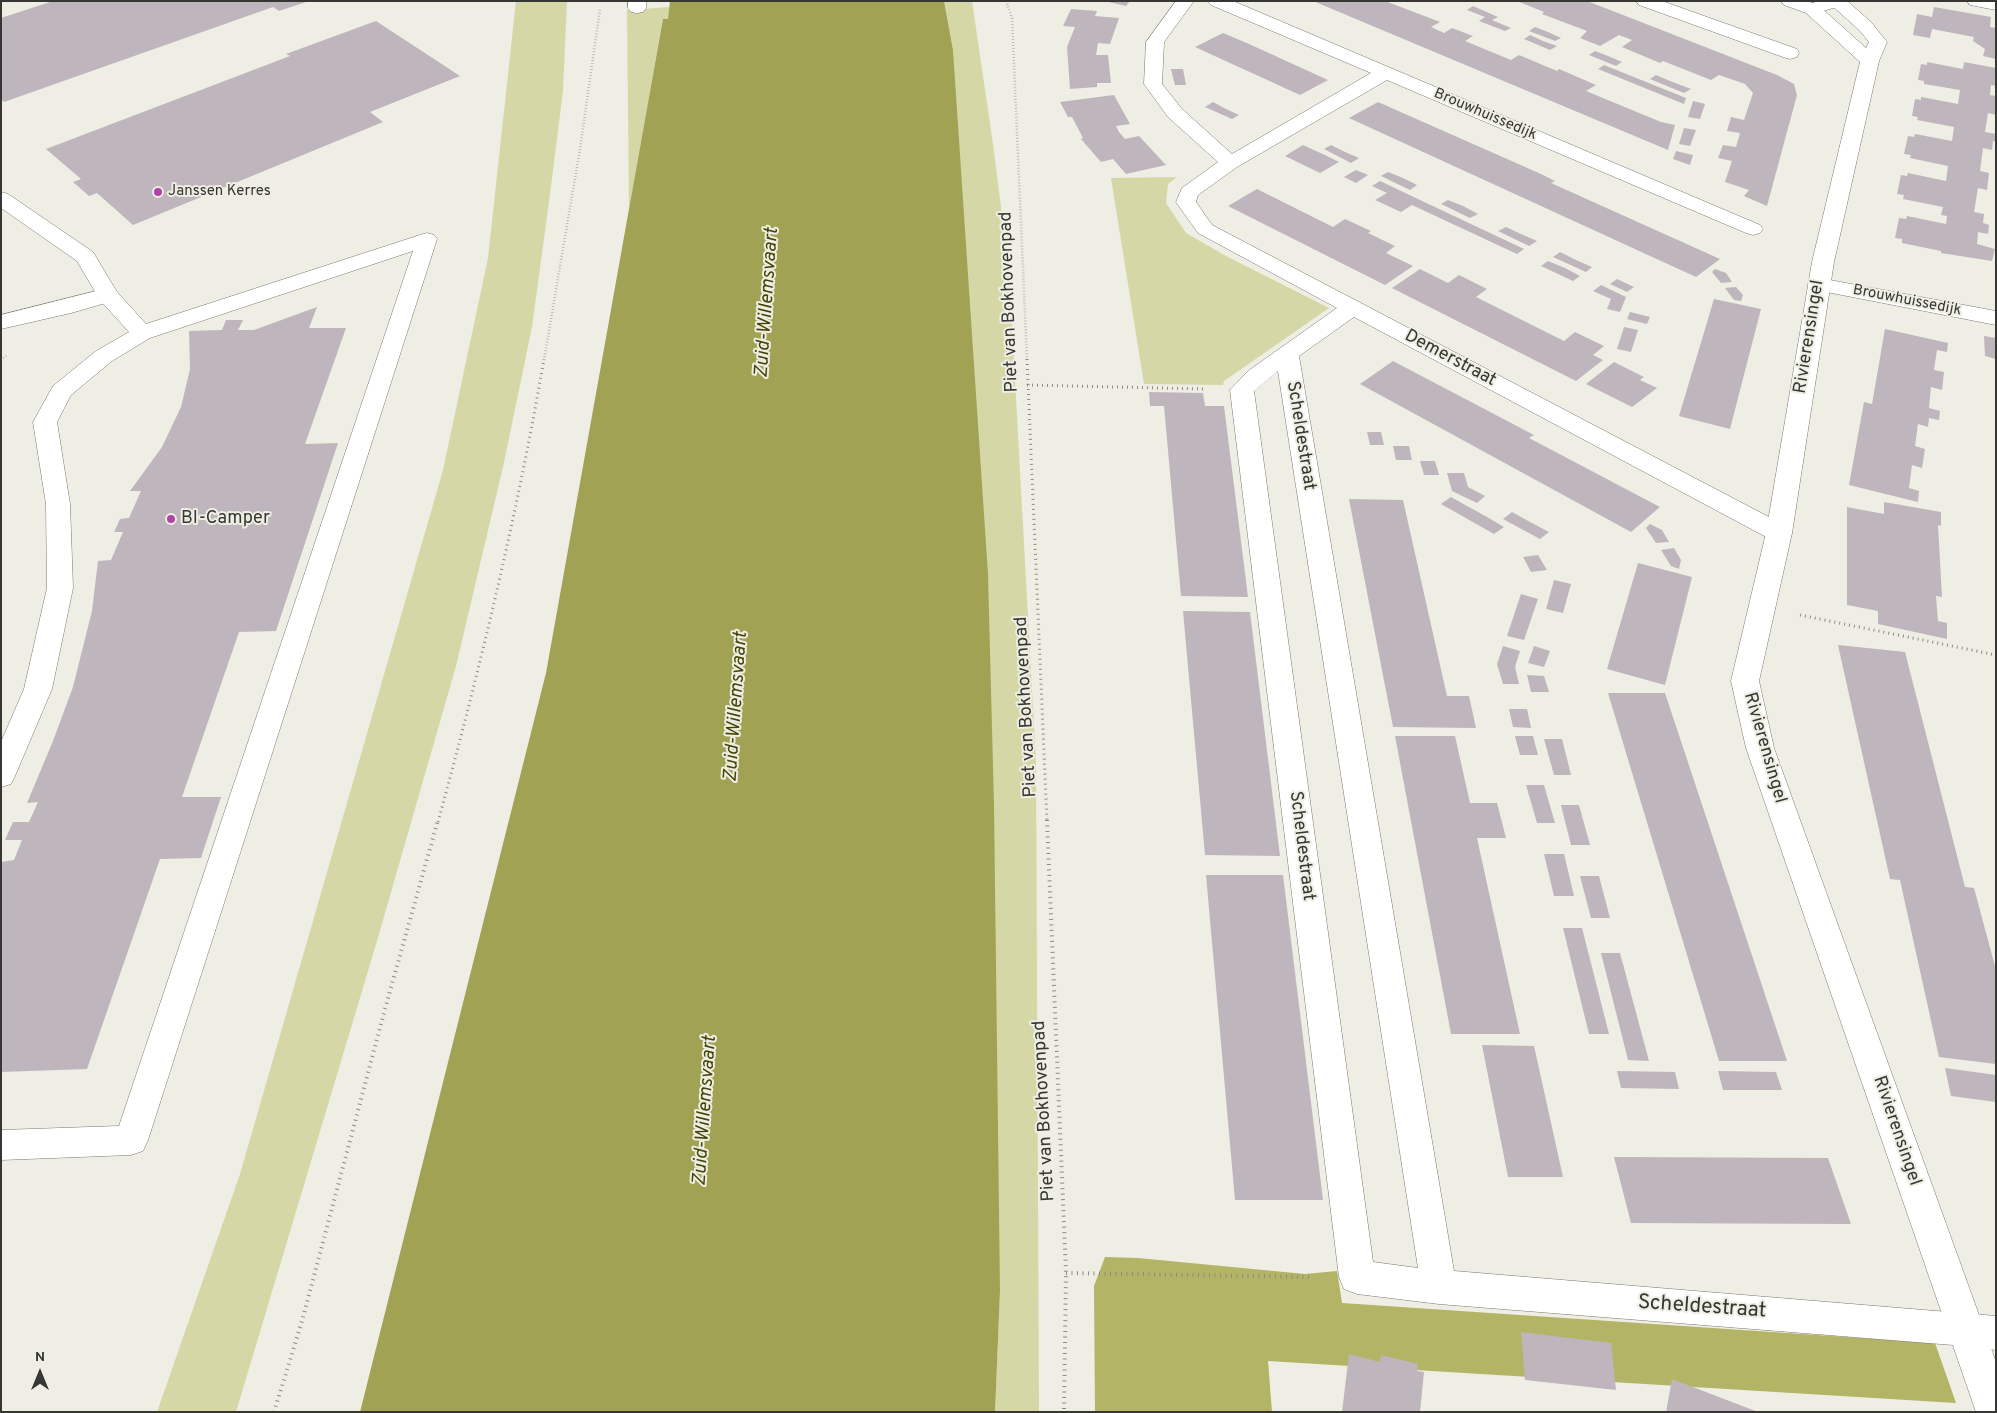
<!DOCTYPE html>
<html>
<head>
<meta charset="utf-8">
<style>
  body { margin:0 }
  #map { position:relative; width:1997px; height:1413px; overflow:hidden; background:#eeeee4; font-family:Overpass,sans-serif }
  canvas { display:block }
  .frame { position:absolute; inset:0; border:2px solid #363632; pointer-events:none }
  .north { position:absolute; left:15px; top:1348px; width:50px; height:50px; -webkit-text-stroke:4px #eeeee4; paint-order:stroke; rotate:0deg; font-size:14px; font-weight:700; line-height:20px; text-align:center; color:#363632 }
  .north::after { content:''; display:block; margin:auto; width:18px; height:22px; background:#363632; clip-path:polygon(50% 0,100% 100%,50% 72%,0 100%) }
</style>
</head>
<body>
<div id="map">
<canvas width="1997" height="1413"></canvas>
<div class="frame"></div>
<div class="north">N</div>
</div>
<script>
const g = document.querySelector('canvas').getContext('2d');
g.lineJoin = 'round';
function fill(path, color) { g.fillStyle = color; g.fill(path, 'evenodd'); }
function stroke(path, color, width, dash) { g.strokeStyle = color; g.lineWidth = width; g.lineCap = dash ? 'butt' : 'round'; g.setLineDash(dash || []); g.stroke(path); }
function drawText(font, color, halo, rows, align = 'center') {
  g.font = font + ' Overpass,sans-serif'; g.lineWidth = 4; g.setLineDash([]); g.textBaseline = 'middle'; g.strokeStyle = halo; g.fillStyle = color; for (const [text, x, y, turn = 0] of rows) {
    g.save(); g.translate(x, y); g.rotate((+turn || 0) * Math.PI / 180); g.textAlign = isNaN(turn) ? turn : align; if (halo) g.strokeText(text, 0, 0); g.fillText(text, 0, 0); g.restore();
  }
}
fill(new Path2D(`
  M516,1H567L563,91L549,202L532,327L503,467L456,666L377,941L236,1412H157L240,1174L443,470L488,258Z
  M944,1H972L993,144L1009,271L1036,762L1039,1412H995L1000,1291L953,50Z
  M670,7L668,19H663L629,209L627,10Z
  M1177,177L1168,184L1166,203L1186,233L1226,256L1329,308L1224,381L1223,385L1144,384L1111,178Z`), '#d6d7a7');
fill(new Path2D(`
  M1105,1257L1138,1258L1305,1274L1337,1271L1342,1303L1935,1343L1956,1403L1268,1361L1272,1412H1095L1094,1286Z`), '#b3b465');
fill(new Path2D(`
  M670,1H944L953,50L988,574L994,805L1000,1291L995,1412H360L546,673L663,19H668Z`), '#a1a253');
fill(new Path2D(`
  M53,1H306V2L279,11L273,7L4,102L1,99V18Z
  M1104,1H1130L1126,6Z
  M1313,1H1385L1440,22L1431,27L1444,33L1452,28L1473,36L1465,41L1511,60L1519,55L1557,71L1559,69L1596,85L1586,91L1661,122L1675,125L1668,150Z
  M1517,1H1587L1777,75L1794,84L1797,95L1767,206L1744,196L1749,190L1725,182L1732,161L1718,158L1723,145L1736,147L1740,133L1727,131L1731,117L1744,120L1753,93L1745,84L1719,75L1711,80L1663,61L1660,63L1622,47L1632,40L1619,35L1600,46L1580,38L1587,31L1542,14L1544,12Z
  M1473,6L1498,17L1492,20L1511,28L1505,31L1479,21L1485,17L1467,10Z
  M1934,7L1991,17L1990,27L1996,28V59L1983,56L1985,49L1973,41L1974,37L1932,29L1930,38L1913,35L1917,14L1932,17Z
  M1071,9L1097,11L1095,16L1119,18L1110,44L1098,43L1096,55H1108L1111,83H1097V87L1070,89L1067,47L1075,27L1063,26Z
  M376,21L460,76L370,112L383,122L133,225L97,193L89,196L73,182L81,179L46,149L290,56L286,54Z
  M1535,27L1548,32L1561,38L1555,41L1529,31Z
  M1223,33L1249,44L1328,80L1300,95L1195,47Z
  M1530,35L1543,41L1557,46L1550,50L1524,39Z
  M1595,51L1608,56L1622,62L1616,66L1589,55Z
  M1927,62L1963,69L1964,62L1996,68V86L1991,85L1990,95L1996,96V115L1988,113L1985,132L1996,134V142L1993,141L1992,150L1983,148L1980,171L1989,173L1987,190L1978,188L1974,212L1984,214L1983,223L1989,225L1988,234L1978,232L1977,244L1995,249L1992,261L1941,253V251L1902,243V239L1895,238L1899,218L1906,219L1907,216L1946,224L1947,216L1941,215L1943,207L1903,199L1904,195L1897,194L1901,175L1907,176L1908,173L1946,181L1948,166L1910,158L1911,155L1904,154L1908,136L1914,137L1915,134L1952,141L1954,127L1917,120L1918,117L1912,116L1915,99L1921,100V97L1958,104L1960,90L1924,84V81L1918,80L1921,64L1927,65Z
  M1604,65L1686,98L1684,104L1598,69Z
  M1171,69H1183L1186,85H1175Z
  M1656,75L1670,81L1691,89L1684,93L1650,79Z
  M1114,95L1130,124L1116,126L1119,132L1125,139L1139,136L1166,165L1126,174L1113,159L1101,162L1081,139L1083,138L1072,117H1068L1060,102Z
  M1693,101L1705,104L1700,119L1688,117Z
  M1213,102L1226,109L1239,115L1232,119L1205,107Z
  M1378,102L1541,174L1555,181L1551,183L1720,259L1696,277L1349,118Z
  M1684,128L1696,130L1690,146L1679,144Z
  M1303,145L1325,155L1339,162L1320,173L1285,156Z
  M1331,145L1345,152L1359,158L1351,163L1324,149Z
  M1676,151L1693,155L1690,165L1673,159Z
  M1356,170L1368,175L1356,183L1344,177Z
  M1388,172L1403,178L1417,185L1410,190L1381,176Z
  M1380,181L1420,200L1524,249L1517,254L1412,205L1401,212L1375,200L1387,193L1372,186Z
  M1257,189L1333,227L1345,219L1371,231L1368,233L1395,246L1386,253L1413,266L1385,285L1228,206Z
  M1448,200L1463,206L1478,214L1470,218L1441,204Z
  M1506,227L1521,234L1537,241L1529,246L1498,231Z
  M1560,252L1576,260L1592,267L1586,272L1553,257Z
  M1548,261L1565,268L1580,276L1573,281L1541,266Z
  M1420,269L1448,283L1459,275L1487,289L1476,297L1564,341L1575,332L1604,346L1593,355L1603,360L1576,381L1392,288Z
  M1715,269L1726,273L1732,282L1721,283L1712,272Z
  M1617,279L1634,287L1627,292L1610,284Z
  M1601,285L1626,297L1620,312L1607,309L1611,299L1593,291Z
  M1736,287L1743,295L1741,301L1734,300L1725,288Z
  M1714,299L1761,309L1730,429L1679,416Z
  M317,307L309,328H346L305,444L338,443L276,631L239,632L182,797H221L201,858L160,859L87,1069L1,1072V862L14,860L22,840H5L13,822H29L38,802L27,803L53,741L73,687L92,611L98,561L111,560L123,532H114L120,519L129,518L141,491H130L162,447L181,407L190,369L189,331L222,330L226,320H243L238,330H254Z
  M1630,312L1650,317L1647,324L1627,319Z
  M1624,327L1638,330L1631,352L1617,349Z
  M1885,329L1948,343L1947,352L1937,350L1934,370L1944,372L1942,390L1931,387L1929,408L1940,411L1939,420L1929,418L1928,427L1918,424L1915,446L1925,449L1922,468L1912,465L1909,488L1919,491L1918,502L1849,485L1864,402L1872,404Z
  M1984,336L1996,338V359L1985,356Z
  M1393,361L1534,435L1529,438L1660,507L1631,532L1360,384Z
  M1614,362L1644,377L1640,380L1657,388L1632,407L1586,384Z
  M1149,392L1203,393L1205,406H1224L1248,597L1181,596L1164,406H1150Z
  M1367,432H1381L1384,445H1370Z
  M1393,446H1409L1412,460H1396Z
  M1420,461H1435L1439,475H1424Z
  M1447,473H1464L1468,487L1485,496L1477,503L1452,491Z
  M1451,497L1487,517L1504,527L1494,534L1441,504Z
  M1349,499L1403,500L1447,696H1469L1476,728L1393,727Z
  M1884,502L1941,512V526L1938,525L1942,597L1936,596L1938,621L1947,623V639L1878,624V611L1847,605V507L1884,514Z
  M1512,512L1530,522L1549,532L1540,539L1503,519Z
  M1650,524L1662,530L1669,542L1656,543L1646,528Z
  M1674,548L1681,560L1679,569L1671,566L1661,550Z
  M1538,555L1547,570L1531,572L1523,557Z
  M1638,563L1692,577L1665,685L1607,669Z
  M1554,580L1571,584L1563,613L1546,609Z
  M1521,594L1538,599L1524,640L1507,636Z
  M1183,611L1250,612L1280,856L1205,855Z
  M1838,645L1905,652L1965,887L1974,888L1996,970V1064L1939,1057L1900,880L1890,879Z
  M1503,646L1520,651L1515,667L1519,684H1503L1497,664Z
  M1534,646L1550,651L1544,667L1528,663Z
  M1527,675L1544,676L1549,692H1531Z
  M1608,693H1665L1787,1061H1719Z
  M1509,709H1527L1531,728L1513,727Z
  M1395,736H1455L1470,803H1497L1506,838H1477L1520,1034H1451Z
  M1515,736H1533L1538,755H1520Z
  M1544,739H1562L1571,775H1554Z
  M1526,785H1544L1555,823H1537Z
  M1561,805H1579L1590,845H1571Z
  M1544,854H1564L1574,896H1554Z
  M1206,875H1283L1323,1200H1235Z
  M1580,876H1599L1610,918H1591Z
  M1563,928H1582L1609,1034H1589Z
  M1601,953H1620L1649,1061L1628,1060Z
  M1482,1045L1534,1046L1563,1177H1508Z
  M1945,1068L1996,1075V1102L1951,1096Z
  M1617,1071L1675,1072L1679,1089L1621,1088Z
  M1718,1071L1776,1072L1782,1090H1723Z
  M1614,1157L1828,1158L1851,1224L1631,1223Z
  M1521,1332L1611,1343L1616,1390L1525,1380Z
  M1349,1354L1380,1362L1381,1355L1418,1364L1417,1371L1424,1372L1420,1412H1342Z
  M1672,1379L1758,1412H1666Z`), '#beb6bc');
const lane = new Path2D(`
  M1,192L8,194L93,252L117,292L146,324L420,235L427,233L434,235L437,239L148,1140L143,1151L131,1155L1,1160V1130L119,1126L413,251L150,338L112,361L71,395L57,422L70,504L73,588L52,689L15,776L11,784L1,787V742L24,689L47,588L46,504L33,422L53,386L96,351L129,332L100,300L77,261L1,208Z`);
const street = new Path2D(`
  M628,1H646V8L643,12L637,13L631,12L628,8Z
  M1176,1H1194L1164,42L1162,84L1182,109L1232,154L1371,73L1211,5L1208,1H1233L1760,225L1763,229L1760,233L1753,235L1746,233L1387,80L1237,167L1198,195L1196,202L1212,225L1788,527L1792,533L1788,539L1779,541L1770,539L1354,317L1299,356L1454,1271L1996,1316V1350L1966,1346L1439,1304L1357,1294L1344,1289L1339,1277L1230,390L1248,371L1337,308L1198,233L1176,202L1182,188L1218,162L1168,117L1144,84L1146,42ZM1278,371L1418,1268L1373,1262L1254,391Z
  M1636,1H1662L1797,49L1799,53L1797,57L1790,59L1783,57L1639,5Z
  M1819,1H1847L1844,5L1812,14L1806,13L1803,9L1806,5Z
  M1967,1H1996V10L1970,5Z
  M1819,278L1996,311V325L1811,289L1808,284L1811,279Z
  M108,288L116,290L119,295L116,300L71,313L1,329V315Z`);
const secondary = new Path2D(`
  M1781,1H1807L1818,5L1866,48L1869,42L1859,30L1827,1H1847L1871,22L1887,42L1879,61L1834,262L1792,533L1759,681L1774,748L1996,1362V1412H1976L1746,748L1731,681L1766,533L1812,262L1860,62L1806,13L1784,5Z`);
stroke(lane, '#797970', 1);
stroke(street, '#797970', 1);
stroke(secondary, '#797970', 1);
stroke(new Path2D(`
  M1006,1L1012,18L1027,360
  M1,360L7,355
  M544,360L580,149L600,9`), '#8c8c85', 2.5, [0.5, 2.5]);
stroke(new Path2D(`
  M1027,359L1047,822
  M1027,385L1206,389
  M1800,615L1996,655
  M438,822C480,669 517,515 544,359`), '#8c8c85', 3, [1, 4]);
stroke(new Path2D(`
  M1047,820L1066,1273L1064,1412
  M1066,1273L1311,1277
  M274,1412L302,1321L385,1009L438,820`), '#8c8c85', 4, [1, 4.5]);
fill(lane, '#fff');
fill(street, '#fff');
fill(secondary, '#fff');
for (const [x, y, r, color] of [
  [158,192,5,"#b144a2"],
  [171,519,5,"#b144a2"]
]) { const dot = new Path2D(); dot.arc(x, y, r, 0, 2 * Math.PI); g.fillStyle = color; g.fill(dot); stroke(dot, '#eeeee4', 2); }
drawText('15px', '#363632', '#eeeee4', [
  ["Brouwhuissedijk",1485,115,23],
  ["Brouwhuissedijk",1907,301,11]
]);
drawText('15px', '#363632', '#eeeee4', [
  ["Janssen Kerres",168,192]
], 'left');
drawText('18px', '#363632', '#eeeee4', [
  ["Piet van Bokhovenpad",1010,302,-92],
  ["Rivierensingel",1810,337,-81],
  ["Demerstraat",1450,359,28],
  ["Scheldestraat",1300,436,81],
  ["Piet van Bokhovenpad",1027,707,-93],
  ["Rivierensingel",1764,748,74],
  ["Scheldestraat",1301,846,83],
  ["Piet van Bokhovenpad",1045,1111,-93],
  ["Rivierensingel",1896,1131,71]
]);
drawText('18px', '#363632', '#eeeee4', [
  ["BI-Camper",181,519]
], 'left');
drawText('italic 19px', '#444303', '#eeeee4', [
  ["Zuid-Willemsvaart",768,303,-86],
  ["Zuid-Willemsvaart",737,707,-86],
  ["Zuid-Willemsvaart",706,1111,-86]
]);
drawText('21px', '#363632', '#eeeee4', [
  ["Scheldestraat",1702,1308,4]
]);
</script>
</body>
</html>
